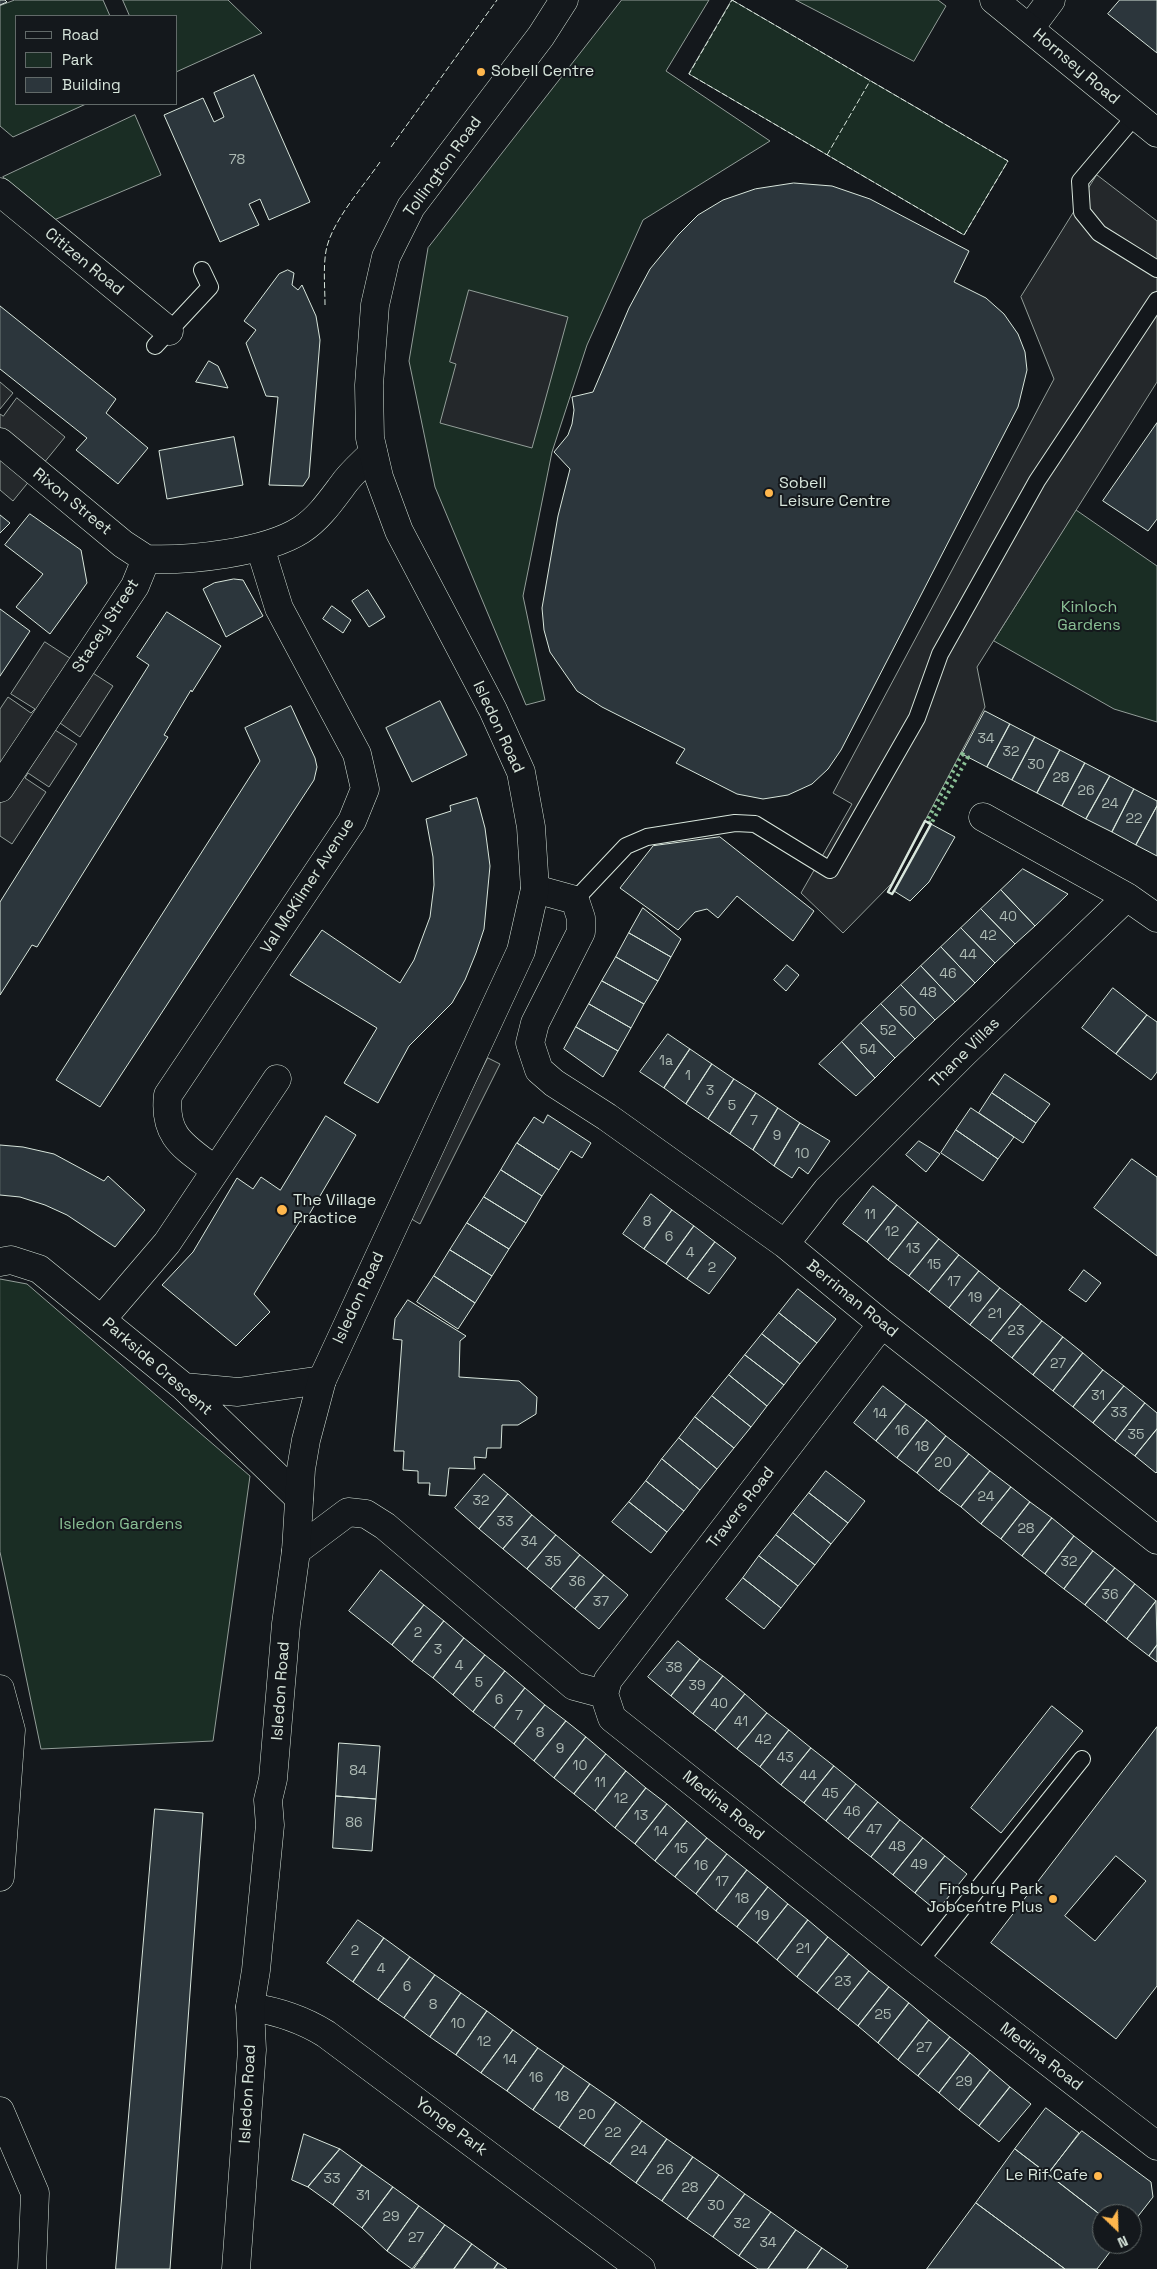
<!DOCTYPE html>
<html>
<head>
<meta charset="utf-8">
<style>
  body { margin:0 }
  #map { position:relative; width:1157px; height:2269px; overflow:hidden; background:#14181c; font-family:"Space Grotesk",sans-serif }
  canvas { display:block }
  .legend { position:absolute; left:15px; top:15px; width:162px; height:90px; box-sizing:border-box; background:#14181c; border:1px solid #626a69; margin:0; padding:6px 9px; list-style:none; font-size:15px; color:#d8e6dc }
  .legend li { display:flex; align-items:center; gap:10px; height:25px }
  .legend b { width:25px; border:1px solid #626a69 }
  .north { position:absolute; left:1092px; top:2204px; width:50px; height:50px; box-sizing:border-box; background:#14181c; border:1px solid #626a69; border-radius:50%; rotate:156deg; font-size:14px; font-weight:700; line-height:20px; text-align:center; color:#d8e6dc }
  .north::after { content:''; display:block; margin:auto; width:18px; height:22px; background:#ffb74d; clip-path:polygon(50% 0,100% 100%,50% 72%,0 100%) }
</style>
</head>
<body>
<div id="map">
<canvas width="1157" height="2269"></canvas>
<ul class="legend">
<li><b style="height:6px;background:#14181c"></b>Road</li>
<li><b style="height:14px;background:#1a2d24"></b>Park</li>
<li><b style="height:14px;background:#2c363c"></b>Building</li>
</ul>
<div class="north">N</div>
</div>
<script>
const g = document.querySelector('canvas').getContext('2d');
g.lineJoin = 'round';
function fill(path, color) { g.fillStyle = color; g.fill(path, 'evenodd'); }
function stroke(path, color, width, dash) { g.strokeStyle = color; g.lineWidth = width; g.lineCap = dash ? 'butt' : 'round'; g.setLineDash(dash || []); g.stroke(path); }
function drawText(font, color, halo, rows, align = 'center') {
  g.font = font + ' "Space Grotesk",sans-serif'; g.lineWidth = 4; g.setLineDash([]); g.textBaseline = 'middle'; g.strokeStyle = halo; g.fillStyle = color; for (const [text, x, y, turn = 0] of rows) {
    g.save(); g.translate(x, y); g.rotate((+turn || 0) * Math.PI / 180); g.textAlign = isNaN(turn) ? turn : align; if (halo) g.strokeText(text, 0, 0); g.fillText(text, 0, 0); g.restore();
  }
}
const green = new Path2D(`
  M15,0H103L110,16H16V104H86L13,137L0,126V6Z
  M123,0H228L262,33L176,72V16H130Z
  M622,0H709L666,71L770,141L643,220L587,345L552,452L523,596L545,700L526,705L435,487L409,361L428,248Z
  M732,0L1008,161L964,235L689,74Z
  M796,0H938L946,6L914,61Z
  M135,115L161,175L54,220L3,177Z
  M1076,510L1157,566V722L1114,709L994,641Z
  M0,1279L27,1284L250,1476L213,1741L41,1749L0,1552Z`);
fill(green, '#1a2d24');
stroke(green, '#939e99', 1);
const parking = new Path2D(`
  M1097,175L1157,221V382L977,667L985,707L892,883L843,933L801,893L852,804L833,793L1054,379L1021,297Z
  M469,290L568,317L532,448L440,423L456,364L450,362Z
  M0,382L13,393L0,409Z
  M17,398L65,437L13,501L0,490V414L3,416Z
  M45,642L113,686L80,737L60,723L55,730L77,744L49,787L28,773L25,778L46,792L12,844L0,836V709L8,697L31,713L35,709L11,694Z
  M488,1058L500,1064L420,1224L408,1217Z`);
fill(parking, '#24282b');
stroke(parking, '#939e99', 1);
const building = new Path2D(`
  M0,0H5L7,2L0,5Z
  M1120,0H1157V53L1108,14Z
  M254,75L310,202L269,220L260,199L249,204L259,225L220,242L164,115L203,98L214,122L224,117L214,93Z
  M794,183L832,186L870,199L969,251L954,282L986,298L1004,314L1018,334L1025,352L1027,370L1018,407L841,750L828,769L812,784L788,795L763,799L737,794L676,763L685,749L602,707L577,691L550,652L544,630L542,608L558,516L570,469L554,452L568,435L572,424L574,410L572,397L593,392L629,308L650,269L678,235L698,215L723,200L755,189Z
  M288,270L294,273L292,285L298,290L302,285L316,316L320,340L309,477L303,486L269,485L278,397L266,396L246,343L256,330L244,321L279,274Z
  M0,306L116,399L106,413L148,448L118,484L76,450L87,438L0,369Z
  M209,361L218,366L228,388L196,382Z
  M1157,423V519L1148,531L1103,501Z
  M234,437L243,485L167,499L159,451Z
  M30,514L81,550L87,583L50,634L16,607L43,574L5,545Z
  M0,515L10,523L0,533Z
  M234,579L243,580L263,616L226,637L203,589L214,583Z
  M368,590L385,617L369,627L352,601Z
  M332,606L351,620L343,633L323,619Z
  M0,609L30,631L0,676Z
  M167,612L221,646L192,692L191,690L164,735L168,737L37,947L32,945L0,995V902L149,665L137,657Z
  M440,701L467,755L412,782L386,728Z
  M291,706L315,758L317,767L314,780L100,1107L56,1080L260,761L245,728Z
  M985,711L1010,724L987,767L962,754Z
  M1010,724L1035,737L1012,780L987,767Z
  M1035,737L1060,750L1037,793L1012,780Z
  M1060,750L1085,763L1062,806L1037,793Z
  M1085,763L1110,776L1086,819L1062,806Z
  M1110,776L1134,789L1112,832L1086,819Z
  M1134,789L1157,801V806L1136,845L1112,832Z
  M477,798L485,828L490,866L484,929L476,953L465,980L452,1003L409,1046L378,1103L344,1083L377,1028L290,975L322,930L400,983L414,960L430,917L434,885L433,857L426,819L451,811L450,806Z
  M1157,806V856L1136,845Z
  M931,824L955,837L929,882L910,901L894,891Z
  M720,837L814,911L793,941L737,896L718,918L707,909L695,912L678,930L620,888L653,846Z
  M1023,869L1068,894L1035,926L1001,890Z
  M1001,890L1035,926L1015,944L981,909Z
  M643,908L681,939L671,957L629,933Z
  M981,909L1015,944L995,963L961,928Z
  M961,928L995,963L975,983L941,947Z
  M629,933L671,957L658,981L616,957Z
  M941,947L975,983L955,1002L921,966Z
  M616,957L658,981L644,1004L602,981Z
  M787,965L799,975L786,991L774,980Z
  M921,966L955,1002L935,1020L901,985Z
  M602,981L644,1004L631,1028L589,1004Z
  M901,985L935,1020L915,1039L881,1004Z
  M1113,988L1147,1015L1116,1054L1082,1028Z
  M589,1004L631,1028L618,1051L576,1027Z
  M881,1004L915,1039L895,1058L861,1023Z
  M1147,1015L1157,1022V1072L1151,1080L1116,1054Z
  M861,1023L895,1058L875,1078L842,1042Z
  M576,1027L618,1051L603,1077L564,1049Z
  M668,1034L690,1049L664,1088L640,1072Z
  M842,1042L875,1078L856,1096L819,1064Z
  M690,1049L712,1064L686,1104L664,1088Z
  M712,1064L734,1079L708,1119L686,1104Z
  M1005,1074L1050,1104L1036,1123L992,1093Z
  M734,1079L756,1093L730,1134L708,1119Z
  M756,1093L778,1108L753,1150L730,1134Z
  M992,1093L1036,1123L1023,1143L979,1113Z
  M778,1108L800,1123L774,1166L753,1150Z
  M971,1108L1014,1137L998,1159L956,1130Z
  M548,1115L591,1143L582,1158L571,1151L559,1170L517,1143L534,1117L543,1123Z
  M326,1116L356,1135L304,1223L300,1221L254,1294L270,1312L236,1346L162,1285L193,1252L237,1178L253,1189L261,1177L280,1190Z
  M800,1123L830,1141L808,1174L799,1167L792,1178L774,1166Z
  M956,1130L998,1159L983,1181L941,1153Z
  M919,1141L940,1154L926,1172L906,1155Z
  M517,1143L559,1170L542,1196L501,1170Z
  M0,1145L23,1147L54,1154L104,1181L108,1176L145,1210L115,1247L67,1215L45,1205L20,1197L0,1195Z
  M1132,1159L1157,1177V1256L1094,1208Z
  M501,1170L542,1196L526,1223L484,1197Z
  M873,1186L897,1205L867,1242L843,1224Z
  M651,1194L672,1210L644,1249L623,1234Z
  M484,1197L526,1223L509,1249L467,1223Z
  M897,1205L918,1222L888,1260L867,1242Z
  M672,1210L694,1226L666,1264L644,1249Z
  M918,1222L939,1239L909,1276L888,1260Z
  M467,1223L509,1249L492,1276L450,1250Z
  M694,1226L715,1242L687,1279L666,1264Z
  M939,1239L959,1255L929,1292L909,1276Z
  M715,1242L736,1258L709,1294L687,1279Z
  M450,1250L492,1276L475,1303L434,1276Z
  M959,1255L979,1271L949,1308L929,1292Z
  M1084,1270L1101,1283L1086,1302L1069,1290Z
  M979,1271L1000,1288L970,1325L949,1308Z
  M434,1276L475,1303L458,1329L417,1302Z
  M1000,1288L1021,1304L991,1341L970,1325Z
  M798,1289L836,1319L817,1343L779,1313Z
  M408,1300L466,1336L460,1341L459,1377L519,1381L537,1397L536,1414L518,1425H502L501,1448H487L486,1458L474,1457L475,1469L449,1468L446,1496L429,1495L430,1483H418V1471L403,1470L404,1451H394L402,1340L393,1339L395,1319Z
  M1021,1304L1042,1321L1012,1358L991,1341Z
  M779,1313L817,1343L800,1364L762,1334Z
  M1042,1321L1063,1337L1033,1375L1012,1358Z
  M762,1334L800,1364L784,1385L745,1355Z
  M1063,1337L1083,1353L1053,1391L1033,1375Z
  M1083,1353L1103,1370L1073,1407L1053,1391Z
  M745,1355L784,1385L767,1406L729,1375Z
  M1103,1370L1124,1386L1093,1423L1073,1407Z
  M729,1375L767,1406L751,1427L712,1396Z
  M883,1386L906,1404L876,1441L854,1423Z
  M1124,1386L1145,1403L1115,1441L1093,1423Z
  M712,1396L751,1427L734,1448L695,1417Z
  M1145,1403L1157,1413V1429L1135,1456L1115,1441Z
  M906,1404L927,1420L897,1458L876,1441Z
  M695,1417L734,1448L717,1469L679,1438Z
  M927,1420L946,1436L917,1473L897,1458Z
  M1157,1429V1472L1156,1473L1135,1456Z
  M946,1436L969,1454L939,1491L917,1473Z
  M679,1438L717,1469L700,1490L662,1459Z
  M969,1454L990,1471L961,1507L939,1491Z
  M662,1459L700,1490L684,1511L646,1481Z
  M826,1471L865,1501L848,1523L809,1493Z
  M990,1471L1011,1487L981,1524L961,1507Z
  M484,1474L508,1494L479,1529L455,1508Z
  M646,1481L684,1511L667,1532L629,1502Z
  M1011,1487L1030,1502L1001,1539L981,1524Z
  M809,1493L848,1523L831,1544L793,1513Z
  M508,1494L532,1515L503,1549L479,1529Z
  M629,1502L667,1532L651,1553L612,1522Z
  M1030,1502L1052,1518L1022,1556L1001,1539Z
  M793,1513L831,1544L815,1565L776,1535Z
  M532,1515L556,1535L527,1569L503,1549Z
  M1052,1518L1074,1536L1045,1574L1022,1556Z
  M556,1535L580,1555L551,1589L527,1569Z
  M776,1535L815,1565L798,1586L759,1556Z
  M1074,1536L1093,1551L1064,1589L1045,1574Z
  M1093,1551L1115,1568L1085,1605L1064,1589Z
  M580,1555L604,1575L575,1609L551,1589Z
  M759,1556L798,1586L781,1608L743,1578Z
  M1115,1568L1135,1584L1106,1622L1085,1605Z
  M381,1570L424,1605L392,1645L349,1611Z
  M604,1575L628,1595L599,1629L575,1609Z
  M743,1578L781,1608L764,1629L726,1599Z
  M1135,1584L1156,1601L1127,1639L1106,1622Z
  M1156,1601L1157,1645L1149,1656L1127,1639Z
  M424,1605L444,1621L412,1662L392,1645Z
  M444,1621L464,1638L433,1678L412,1662Z
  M464,1638L485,1655L453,1695L433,1678Z
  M678,1641L700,1659L671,1696L648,1677Z
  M1157,1645V1662L1149,1656Z
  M485,1655L505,1671L473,1712L453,1695Z
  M700,1659L723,1676L693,1714L671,1696Z
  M505,1671L525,1688L494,1728L473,1712Z
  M723,1676L745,1694L715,1731L693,1714Z
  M525,1688L545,1705L514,1744L494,1728Z
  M745,1694L767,1713L737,1749L715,1731Z
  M545,1705L566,1721L534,1761L514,1744Z
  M1052,1706L1083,1731L1001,1833L971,1808Z
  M767,1713L789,1730L760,1767L737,1749Z
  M566,1721L586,1737L554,1778L534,1761Z
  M1157,1727V1986L1116,2039L991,1943ZM1116,1856L1146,1881L1095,1941L1065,1916Z
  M789,1730L811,1748L781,1785L760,1767Z
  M586,1737L606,1754L574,1794L554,1778Z
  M339,1743L380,1746L376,1799L336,1796Z
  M811,1748L834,1766L804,1803L781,1785Z
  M606,1754L626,1771L595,1811L574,1794Z
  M834,1766L856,1784L826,1821L804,1803Z
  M626,1771L646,1788L615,1828L595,1811Z
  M856,1784L878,1802L848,1839L826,1821Z
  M646,1788L667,1804L635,1844L615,1828Z
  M336,1796L376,1799L372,1851L333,1848Z
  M878,1802L900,1820L871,1857L848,1839Z
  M667,1804L687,1821L655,1861L635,1844Z
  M155,1809L203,1813L170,2269H116Z
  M900,1820L923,1838L893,1875L871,1857Z
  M687,1821L707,1838L675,1877L655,1861Z
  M707,1838L727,1854L696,1894L675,1877Z
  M923,1838L945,1856L915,1893L893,1875Z
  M727,1854L747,1870L716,1911L696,1894Z
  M945,1856L967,1874L937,1911L915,1893Z
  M747,1870L768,1887L737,1927L716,1911Z
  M768,1887L788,1904L757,1943L737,1927Z
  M788,1904L808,1920L777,1960L757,1943Z
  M358,1920L384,1938L353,1982L327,1963Z
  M808,1920L828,1937L797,1977L777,1960Z
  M828,1937L849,1954L817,1993L797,1977Z
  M384,1938L410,1957L378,2000L353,1982Z
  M849,1954L869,1971L838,2010L817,1993Z
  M410,1957L435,1975L404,2018L378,2000Z
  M869,1971L889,1987L858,2026L838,2010Z
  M435,1975L461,1993L430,2037L404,2018Z
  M889,1987L909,2003L878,2043L858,2026Z
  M461,1993L487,2011L456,2055L430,2037Z
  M909,2003L929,2020L898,2060L878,2043Z
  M487,2011L513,2030L481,2073L456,2055Z
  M929,2020L950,2037L918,2076L898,2060Z
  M513,2030L538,2048L507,2091L481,2073Z
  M950,2037L970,2053L939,2093L918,2076Z
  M538,2048L564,2066L533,2110L507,2091Z
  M970,2053L990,2070L959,2110L939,2093Z
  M564,2066L590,2084L559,2128L533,2110Z
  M990,2070L1010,2087L979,2126L959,2110Z
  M590,2084L616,2102L584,2146L559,2128Z
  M1010,2087L1031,2104L999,2142L979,2126Z
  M616,2102L642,2121L610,2164L584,2146Z
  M1046,2108L1079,2133L1048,2174L1015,2149Z
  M642,2121L667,2139L636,2183L610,2164Z
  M1082,2131L1151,2182L1153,2197L1132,2224V2214L1102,2216L1048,2174Z
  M304,2134L340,2149L308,2187L292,2180Z
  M667,2139L693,2157L662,2201L636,2183Z
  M340,2149L362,2165L333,2205L308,2187Z
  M1015,2149L1102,2216V2244H1116L1097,2269H1065L976,2203Z
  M693,2157L719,2175L687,2219L662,2201Z
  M362,2165L393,2187L362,2228L333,2205Z
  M719,2175L745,2194L713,2237L687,2219Z
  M393,2187L419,2206L387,2251L362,2228Z
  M745,2194L771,2212L739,2256L713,2237Z
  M976,2203L1065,2269H927Z
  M419,2206L445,2225L412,2269L387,2251Z
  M771,2212L796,2230L768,2269H758L739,2256Z
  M445,2225L472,2244L454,2269H414Z
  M796,2230L822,2248L807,2269H768Z
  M472,2244L498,2263L494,2269H454Z
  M822,2248L848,2266L846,2269H807Z
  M498,2263L507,2269H494Z`);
fill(building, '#2c363c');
stroke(building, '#d8e6dc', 1);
const lane = new Path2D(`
  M1135,116L1080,181L1082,212L1099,233L1157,269
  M155,346L210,287L202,270
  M575,900L626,846L647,837L735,823L755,824L830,870L917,718L940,654L1037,481L1157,300
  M919,1962L1082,1759`);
const street = new Path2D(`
  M1030,28L1051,0
  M0,192L169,331
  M0,442L123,544L146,559
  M0,788L135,586L146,559C188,561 265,553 301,530C318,519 330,502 342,486C350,474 363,463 373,453
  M983,817L1127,897L1157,918
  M535,889L575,900L581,918V932L535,1023L530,1043L539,1070L554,1083L607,1117L785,1244L882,1324L1157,1540
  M215,1170C185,1147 163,1137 168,1095L352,821L365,789L357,754L279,608L260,547
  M785,1244L827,1190L964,1053L1127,897
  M0,1262L11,1260L39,1269L184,1387L299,1498
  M102,1319L167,1243L277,1079
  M184,1387L238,1392L322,1380
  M296,1551L348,1512L366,1514L385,1526L574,1686L604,1694
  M0,1689L11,1730L0,1877
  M604,1694L612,1718L919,1962L1157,2146
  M604,1694L608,1680L882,1324
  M250,2007C277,2011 302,2019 326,2034L641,2269
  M0,2111L35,2193L32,2269`);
const primary = new Path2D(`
  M994,0L1157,133`);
const highway = new Path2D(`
  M236,2269L252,2050L250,2007L256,1970L270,1825L268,1800L273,1779L286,1624L296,1551L301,1469L306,1440L322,1380L521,951L535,889L531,827L521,772L493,710L399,531L379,477L370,438L369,385L375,305L386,257L411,207L541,36L564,0`);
stroke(lane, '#d8e6dc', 18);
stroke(street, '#d8e6dc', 29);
stroke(primary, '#d8e6dc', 29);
stroke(highway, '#d8e6dc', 29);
stroke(lane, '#14181c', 16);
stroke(street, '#14181c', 28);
stroke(primary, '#14181c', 28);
stroke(highway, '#14181c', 28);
stroke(new Path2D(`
  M962,754L968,757L931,824L927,821Z`), '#8ac095', 4, [2.5, 4]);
stroke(new Path2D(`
  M732,0L1008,161L964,235L689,74Z
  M391,147L497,0
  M827,155L870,81
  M325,305C325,288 323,268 326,251C331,222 363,187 380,162`), '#d8e6dc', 1, [6, 2.5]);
stroke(new Path2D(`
  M925,821L931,824L894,891L892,894L888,892Z`), '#d8e6dc', 2.5);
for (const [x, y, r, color] of [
  [481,72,5,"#ffb74d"],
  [769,493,5,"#ffb74d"],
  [282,1210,6,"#ffb74d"],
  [1053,1899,5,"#ffb74d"],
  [1098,2176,5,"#ffb74d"]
]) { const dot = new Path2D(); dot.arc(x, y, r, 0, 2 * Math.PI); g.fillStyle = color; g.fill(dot); stroke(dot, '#14181c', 2); }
drawText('14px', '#adbab4', null, [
  ["78",237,160],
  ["34",986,739],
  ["32",1011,752],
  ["30",1036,765],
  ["28",1061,778],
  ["26",1086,791],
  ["24",1110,804],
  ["22",1134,819],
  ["40",1008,917],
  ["42",988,936],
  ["44",968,955],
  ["46",948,974],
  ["48",928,993],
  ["50",908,1012],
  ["52",888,1031],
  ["54",868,1050],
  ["1a",666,1061],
  ["1",688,1076],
  ["3",710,1091],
  ["5",732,1106],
  ["7",754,1121],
  ["9",777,1136],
  ["10",802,1154],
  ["11",870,1215],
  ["8",647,1222],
  ["12",892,1232],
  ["6",669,1237],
  ["13",913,1249],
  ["4",690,1253],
  ["15",934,1265],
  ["2",712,1268],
  ["17",954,1282],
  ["19",975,1298],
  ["21",995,1314],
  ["23",1016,1331],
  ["27",1058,1364],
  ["31",1098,1396],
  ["33",1119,1413],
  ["14",880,1414],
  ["16",902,1431],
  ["35",1136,1435],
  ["18",922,1447],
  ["20",943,1463],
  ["24",986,1497],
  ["32",481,1501],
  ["33",505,1522],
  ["28",1026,1529],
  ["34",529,1542],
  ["35",553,1562],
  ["32",1069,1562],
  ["36",577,1582],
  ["36",1110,1595],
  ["37",601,1602],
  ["2",418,1633],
  ["3",438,1650],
  ["4",459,1666],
  ["38",674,1668],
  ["5",479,1683],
  ["39",697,1686],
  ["6",499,1700],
  ["40",719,1704],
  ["7",519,1716],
  ["41",741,1722],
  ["8",540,1733],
  ["42",763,1740],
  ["9",560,1749],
  ["43",785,1758],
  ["10",580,1766],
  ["84",358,1771],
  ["44",808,1776],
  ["11",600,1783],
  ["45",830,1794],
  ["12",621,1799],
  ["46",852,1812],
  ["13",641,1816],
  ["86",354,1823],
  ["47",874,1830],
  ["14",661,1832],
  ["48",897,1847],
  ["15",681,1849],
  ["49",919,1865],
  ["16",701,1866],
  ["17",722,1882],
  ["18",742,1899],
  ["19",762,1916],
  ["21",803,1949],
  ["2",355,1951],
  ["4",381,1969],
  ["23",843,1982],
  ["6",407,1987],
  ["8",433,2005],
  ["25",883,2015],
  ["10",458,2024],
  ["12",484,2042],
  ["27",924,2048],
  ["14",510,2060],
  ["16",536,2078],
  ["29",964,2082],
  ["18",562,2097],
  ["20",587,2115],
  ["22",613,2133],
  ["24",639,2151],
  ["26",665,2170],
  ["33",332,2179],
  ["28",690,2188],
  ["31",363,2196],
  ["30",716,2206],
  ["29",391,2217],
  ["32",742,2224],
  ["27",416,2238],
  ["34",768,2243]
]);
drawText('16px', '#d8e6dc', '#14181c', [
  ["Hornsey Road",1076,67,40],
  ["Tollington Road",443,167,-54],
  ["Citizen Road",84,262,39],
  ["Rixon Street",72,502,39],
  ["Stacey Street",106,626,-57],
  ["Isledon Road",498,727,65],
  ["Val McKilmer Avenue",308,886,-57],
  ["Thane Villas",965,1053,-45],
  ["Isledon Road",359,1298,-65],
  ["Berriman Road",852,1299,39],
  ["Parkside Crescent",157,1367,41],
  ["Travers Road",741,1508,-52],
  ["Isledon Road",281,1691,-86],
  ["Medina Road",723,1806,39],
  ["Medina Road",1041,2057,38],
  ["Isledon Road",248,2094,-87],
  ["Yonge Park",451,2127,37]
]);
drawText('16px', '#d8e6dc', '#14181c', [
  ["Sobell Centre",491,72],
  ["Sobell",779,484],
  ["Leisure Centre",779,502],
  ["The Village",293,1201],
  ["Practice",293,1219],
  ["Finsbury Park",1043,1890,"right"],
  ["Jobcentre Plus",1043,1908,"right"],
  ["Le Rif Cafe",1088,2176,"right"]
], 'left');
drawText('16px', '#8ac095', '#14181c', [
  ["Kinloch",1089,608],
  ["Gardens",1089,626],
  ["Isledon Gardens",121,1525]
]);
</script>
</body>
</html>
